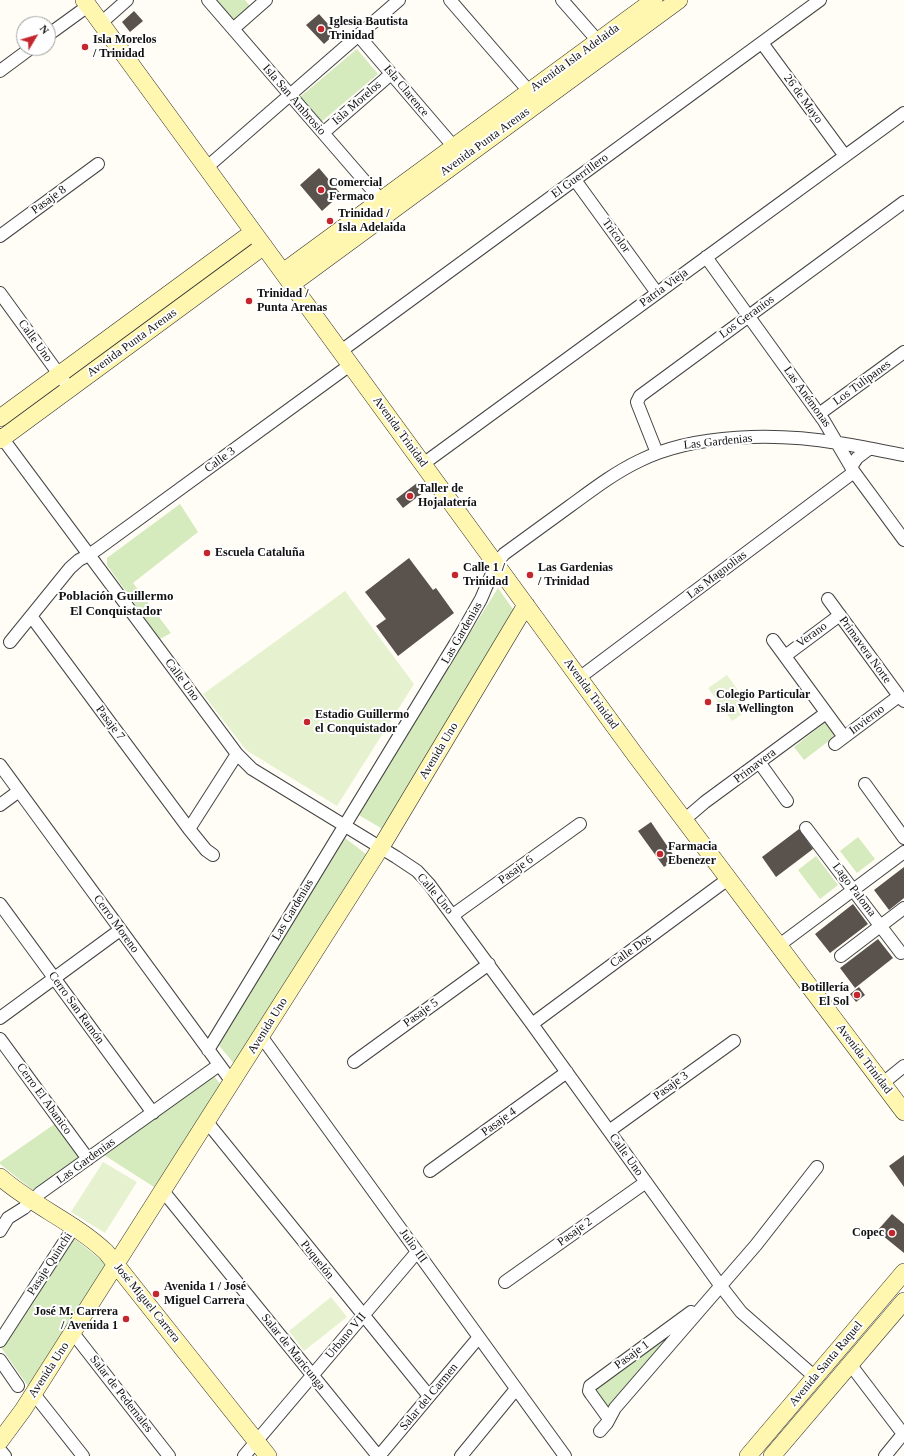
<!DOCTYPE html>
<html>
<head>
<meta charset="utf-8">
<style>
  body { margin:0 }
  #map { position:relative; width:904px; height:1456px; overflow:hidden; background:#fffdf5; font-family:"Times New Roman",serif }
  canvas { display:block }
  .north { position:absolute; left:16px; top:16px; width:40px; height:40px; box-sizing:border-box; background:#fff; border:1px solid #a0a0a0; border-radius:50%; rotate:52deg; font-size:11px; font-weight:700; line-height:16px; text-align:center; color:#111 }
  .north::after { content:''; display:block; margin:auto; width:14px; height:18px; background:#c4262e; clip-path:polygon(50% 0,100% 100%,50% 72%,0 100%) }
</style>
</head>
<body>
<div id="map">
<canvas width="904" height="1456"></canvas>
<div class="north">N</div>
</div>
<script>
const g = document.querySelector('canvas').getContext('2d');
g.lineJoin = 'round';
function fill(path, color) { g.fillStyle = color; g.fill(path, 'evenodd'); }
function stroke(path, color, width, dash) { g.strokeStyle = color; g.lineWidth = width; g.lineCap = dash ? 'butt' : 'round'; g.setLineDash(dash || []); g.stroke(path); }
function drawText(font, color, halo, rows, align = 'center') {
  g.font = font + ' "Times New Roman",serif'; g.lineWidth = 4; g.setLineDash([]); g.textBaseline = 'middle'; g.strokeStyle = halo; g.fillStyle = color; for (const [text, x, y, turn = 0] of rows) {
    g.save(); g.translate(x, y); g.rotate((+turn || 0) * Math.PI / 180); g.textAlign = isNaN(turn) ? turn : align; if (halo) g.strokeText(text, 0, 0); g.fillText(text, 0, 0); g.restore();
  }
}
fill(new Path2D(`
  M214,0H245L250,6L232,21Z
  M357,49L378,74L321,122L300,97Z
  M180,504L198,532L133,583L171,633L160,639L107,565V558Z
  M498,588L515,612L386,831L357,814Z
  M828,720L839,733L804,760L794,747Z
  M858,837L875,859L857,873L840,851Z
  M345,838L370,857L235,1065L217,1043Z
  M816,856L838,885L820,899L798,870Z
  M213,1075L223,1087L154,1187L104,1155Z
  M56,1123L80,1155L79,1160L34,1191L0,1164V1162Z
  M71,1236L106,1264L28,1386L0,1346Z
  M662,1335L667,1340L608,1409L594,1386Z`), '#d5ebbd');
fill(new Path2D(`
  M345,591L414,684L337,806L246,750L203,694Z
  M727,675L751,708L732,721L708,688Z
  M103,1162L137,1182L105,1233L71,1212Z
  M331,1297L347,1317L304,1351L289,1331Z`), '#e6f2cf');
fill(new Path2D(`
  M134,11L143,21L130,32L122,22Z
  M319,14L336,33L324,44L306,25Z
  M319,168L341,194L322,211L300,185Z
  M417,483L424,492L403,508L396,499Z
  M409,558L433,590L436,588L454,613L398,656L376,626L386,619L365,592Z
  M651,822L676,859L664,867L638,831Z
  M799,829L813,849L776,877L762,857Z
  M904,867V898L889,910L874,890Z
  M853,904L868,924L830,953L815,934Z
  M878,939L893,958L855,988L840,968Z
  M859,987L865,995L856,1002L850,994Z
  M904,1155V1187L889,1166Z
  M892,1214L904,1224V1253L877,1231Z`), '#5a524d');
const street = new Path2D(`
  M208,0L381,200
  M450,0L534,97
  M562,0L598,41
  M101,23L127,0
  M233,29L266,0
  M48,35L88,6
  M358,35L454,147
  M762,43L845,156
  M0,71L31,48
  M323,133L391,74
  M206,168L399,0
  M575,180L657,293
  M0,236L98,164
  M706,257L824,421L854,472L904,540
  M0,293L69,388
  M341,351L820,0
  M819,414L904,352
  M0,435L237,754L252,769L396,857L417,871L429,884L532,1024L720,1285L741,1312L815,1377
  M657,453L638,405L637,402L640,396L904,202
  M423,464L904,113
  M851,467L857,458L869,449
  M828,599L899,696L904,701
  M31,616L189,829L206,850L213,855
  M773,640L844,737
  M10,642L70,568L79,560L89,555L99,548L350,365
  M785,656L840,615
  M579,678L854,472
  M835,744L899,696
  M759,762L787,801
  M0,765L232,1082
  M865,784L904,838
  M0,805L19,791
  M684,820L705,802L826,713
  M806,828L901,953
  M189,829L237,754
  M0,904L153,1113
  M453,915L580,824
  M778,946L904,852
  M841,956L904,908
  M0,1018L120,930
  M532,1024L728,879
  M261,1036L565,1456
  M0,1039L88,1159
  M208,1050L460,636L481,599L496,564L504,554C526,538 548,522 570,506C592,490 614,473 639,461C695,433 778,433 838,443C860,446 882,451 904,455
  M354,1062L489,964
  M883,1083L904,1066
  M207,1122L429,1396
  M609,1131L734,1041
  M430,1171L567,1072
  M163,1191L378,1456
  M0,1231L8,1218L24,1208L40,1193L219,1065
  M505,1282L646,1182
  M73,1333L169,1456
  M0,1341L74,1227
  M0,1360L18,1386
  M850,1364L904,1435
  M34,1394L83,1456
  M609,1419L591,1394L589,1391L590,1386L691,1312
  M600,1431L607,1423L615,1408L756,1245L817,1167
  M0,1450L5,1456
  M244,1456L417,1252
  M379,1456L479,1337
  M461,1456L516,1389
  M885,1456L903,1434`);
const secondary = new Path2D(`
  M84,0L636,756L904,1112
  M283,272L654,0
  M292,284L679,0
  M0,418L253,232
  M0,440L264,246
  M0,1177C33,1206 74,1222 106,1252L268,1456
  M0,1441L23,1410L381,847L526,605
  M748,1456L904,1272
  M772,1456L904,1301`);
stroke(street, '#444', 14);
stroke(secondary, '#333', 18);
stroke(street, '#fff', 12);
stroke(secondary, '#fff6b0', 17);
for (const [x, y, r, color] of [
  [321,29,4,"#c4262e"],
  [85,47,4,"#c4262e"],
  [321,190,4,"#c4262e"],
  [330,221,4,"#c4262e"],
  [249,301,4,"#c4262e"],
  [410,496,4,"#c4262e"],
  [207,553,4,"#c4262e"],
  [455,575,4,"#c4262e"],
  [530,575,4,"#c4262e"],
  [708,702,4,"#c4262e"],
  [307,722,4,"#c4262e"],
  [660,854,4,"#c4262e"],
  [857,995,4,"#c4262e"],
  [892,1233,4,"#c4262e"],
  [156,1294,4,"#c4262e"],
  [126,1319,4,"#c4262e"]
]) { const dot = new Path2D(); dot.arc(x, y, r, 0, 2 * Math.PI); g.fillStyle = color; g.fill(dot); stroke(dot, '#fff', 1.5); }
drawText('bold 12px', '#111', '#fff', [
  ["Iglesia Bautista",329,22],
  ["Trinidad",329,36],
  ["Isla Morelos",93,40],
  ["/ Trinidad",93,54],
  ["Comercial",329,183],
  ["Fermaco",329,197],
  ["Trinidad /",338,214],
  ["Isla Adelaida",338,228],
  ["Trinidad /",257,294],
  ["Punta Arenas",257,308],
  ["Taller de",418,489],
  ["Hojalatería",418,503],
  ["Escuela Cataluña",215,553],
  ["Calle 1 /",463,568],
  ["Trinidad",463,582],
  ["Las Gardenias",538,568],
  ["/ Trinidad",538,582],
  ["Colegio Particular",716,695],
  ["Isla Wellington",716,709],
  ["Estadio Guillermo",315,715],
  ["el Conquistador",315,729],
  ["Farmacia",668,847],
  ["Ebenezer",668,861],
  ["Botillería",849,988,"right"],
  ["El Sol",849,1002,"right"],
  ["Copec",884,1233,"right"],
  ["Avenida 1 / José",164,1287],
  ["Miguel Carrera",164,1301],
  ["José M. Carrera",118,1312,"right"],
  ["/ Avenida 1",118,1326,"right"]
], 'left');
drawText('12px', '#111', '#fff', [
  ["Avenida Isla Adelaida",575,58,-36],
  ["Isla Clarence",406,91,50],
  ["26 de Mayo",803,99,54],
  ["Isla San Ambrosio",294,100,49],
  ["Isla Morelos",357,103,-41],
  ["Avenida Punta Arenas",485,142,-36],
  ["El Guerrillero",580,176,-36],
  ["Pasaje 8",49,200,-36],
  ["Tricolor",616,236,54],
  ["Patria Vieja",664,288,-36],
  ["Los Geranios",747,317,-36],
  ["Calle Uno",35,341,54],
  ["Avenida Punta Arenas",132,343,-36],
  ["Los Tulipanes",862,383,-36],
  ["Las Anémonas",807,397,54],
  ["Avenida Trinidad",400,432,54],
  ["Las Gardenias",718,442,-6],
  ["Calle 3",220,460,-36],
  ["Las Magnolias",717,575,-37],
  ["Las Gardenias",462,633,-60],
  ["Verano",812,635,-36],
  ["Primavera Norte",865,650,54],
  ["Calle Uno",182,680,53],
  ["Avenida Trinidad",591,694,54],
  ["Invierno",867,720,-37],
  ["Pasaje 7",110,723,53],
  ["Avenida Uno",439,751,-59],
  ["Primavera",755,766,-37],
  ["Pasaje 6",516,870,-36],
  ["Lago Paloma",854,890,53],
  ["Calle Uno",435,894,50],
  ["Las Gardenias",293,910,-59],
  ["Cerro Moreno",116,924,54],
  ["Calle Dos",631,951,-36],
  ["Cerro San Ramón",76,1008,54],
  ["Pasaje 5",421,1013,-36],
  ["Avenida Uno",268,1026,-58],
  ["Avenida Trinidad",864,1059,53],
  ["Pasaje 3",671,1086,-36],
  ["Cerro El Abanico",44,1099,54],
  ["Pasaje 4",499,1122,-36],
  ["Calle Uno",626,1155,54],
  ["Las Gardenias",86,1161,-36],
  ["Pasaje 2",575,1232,-36],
  ["Julio III",413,1246,54],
  ["Puquelón",317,1260,51],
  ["Pasaje Quinchi",50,1264,-57],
  ["José Miguel Carrera",147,1303,51],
  ["Urbano VII",346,1336,-50],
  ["Salar de Maricunga",293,1352,51],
  ["Pasaje 1",632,1355,-36],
  ["Avenida Santa Raquel",826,1364,-50],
  ["Avenida Uno",49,1370,-57],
  ["Salar de Pedernales",121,1394,52],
  ["Salar del Carmen",429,1397,-50]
]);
drawText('bold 13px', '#111', '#fff', [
  ["Población Guillermo",116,597],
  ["El Conquistador",116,612]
]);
</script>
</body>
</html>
